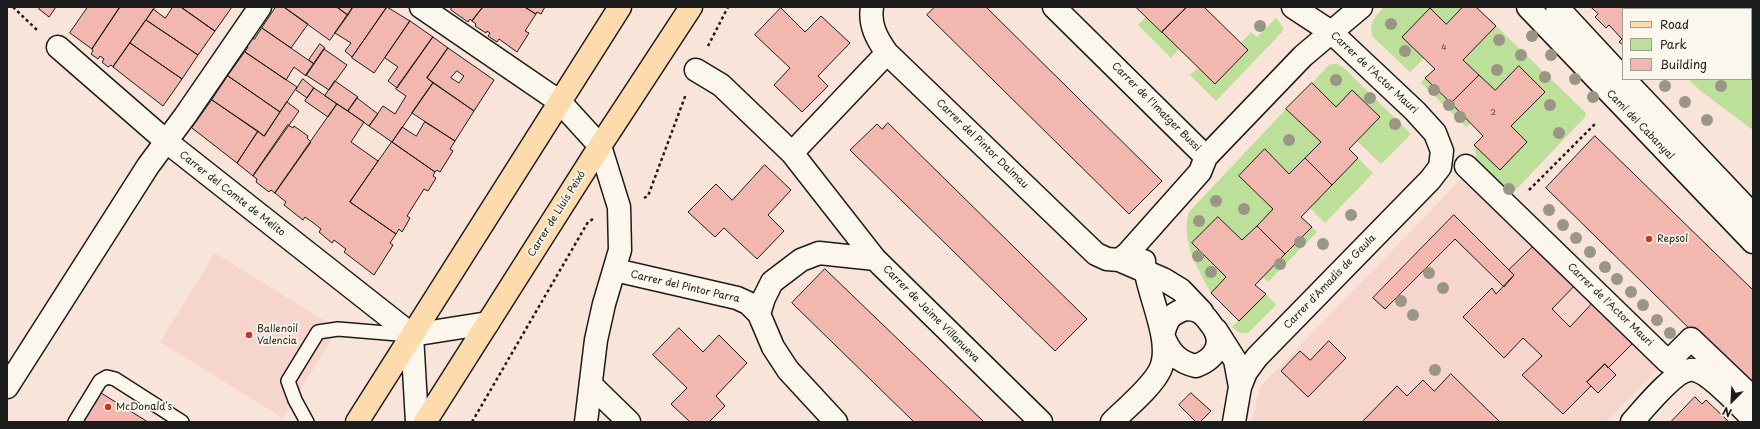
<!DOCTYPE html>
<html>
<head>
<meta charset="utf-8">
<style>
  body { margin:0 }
  #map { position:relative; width:1760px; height:429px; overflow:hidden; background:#f8e4d9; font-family:"Playpen Sans",sans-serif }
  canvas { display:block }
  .frame { position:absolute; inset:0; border:8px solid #1c1c1c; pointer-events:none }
  .legend { position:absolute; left:1622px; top:8px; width:130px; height:72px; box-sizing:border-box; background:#fbf7ec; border:1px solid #a29f99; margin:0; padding:5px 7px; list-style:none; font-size:12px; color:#1c1c1c }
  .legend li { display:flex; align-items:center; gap:8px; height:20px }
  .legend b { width:20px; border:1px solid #a29f99 }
  .north { position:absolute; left:1712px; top:381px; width:40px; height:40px; -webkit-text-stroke:3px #fbf7ec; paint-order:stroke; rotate:204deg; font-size:11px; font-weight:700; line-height:16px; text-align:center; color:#1c1c1c }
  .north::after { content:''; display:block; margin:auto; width:14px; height:18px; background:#1c1c1c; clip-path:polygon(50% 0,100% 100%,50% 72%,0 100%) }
</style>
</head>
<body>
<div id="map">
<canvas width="1760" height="429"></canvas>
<div class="frame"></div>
<ul class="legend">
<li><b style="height:5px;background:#fedbac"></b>Road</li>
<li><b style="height:11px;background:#bcdf99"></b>Park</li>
<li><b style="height:11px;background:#f2b7ae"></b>Building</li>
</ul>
<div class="north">N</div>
</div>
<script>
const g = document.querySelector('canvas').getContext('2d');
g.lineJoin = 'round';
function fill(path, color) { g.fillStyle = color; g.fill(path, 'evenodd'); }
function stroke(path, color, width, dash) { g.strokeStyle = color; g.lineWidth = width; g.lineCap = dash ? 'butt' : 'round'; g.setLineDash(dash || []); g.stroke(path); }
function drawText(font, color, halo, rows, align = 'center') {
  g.font = font + ' "Playpen Sans",sans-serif'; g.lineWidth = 3.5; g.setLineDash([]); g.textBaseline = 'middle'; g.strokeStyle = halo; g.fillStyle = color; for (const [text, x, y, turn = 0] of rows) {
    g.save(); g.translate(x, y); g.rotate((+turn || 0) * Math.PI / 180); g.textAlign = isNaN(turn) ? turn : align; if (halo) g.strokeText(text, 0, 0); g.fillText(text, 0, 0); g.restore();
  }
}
fill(new Path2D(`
  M1466,174L1662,365L1606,422H1252L1260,387Z
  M215,253L338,329L283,418L160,342Z`), '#f6d6cc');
fill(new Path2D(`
  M1384,7H1463L1446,24L1430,8L1402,37L1424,58L1410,72L1373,37C1368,23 1375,17 1384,7Z
  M1733,7H1753V130L1702,92L1688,79H1751V9H1731Z
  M1146,17L1179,49L1171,58L1138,25Z
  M1276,18L1283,27L1282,32L1216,101L1190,75L1198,68L1215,84L1248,50L1241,43L1251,32L1257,37Z
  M1496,26L1586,113L1585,117L1507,199L1475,160L1476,155L1474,145L1500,170L1527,142L1511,126L1545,92L1519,66L1495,90L1463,60Z
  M1332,64H1337L1344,68L1411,134L1381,164L1357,141L1380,117L1352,90L1336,107L1312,83L1329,65Z
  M1425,78L1471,123L1466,127L1421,83Z
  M1286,109L1321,142L1289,174L1265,149L1239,176L1273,209L1242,240L1218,217L1192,243L1226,277L1211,293C1198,269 1180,240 1189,212Z
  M1358,158L1373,173L1325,223L1310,208Z
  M1312,227L1317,232L1268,282L1263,277Z
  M1266,294L1276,305L1248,333H1240L1232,327Z`), '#bcdf99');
const building = new Path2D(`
  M41,7H56L49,17L39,9Z
  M88,7H120L92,49L70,33Z
  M120,7H155L113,67L111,65L108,67L102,62L104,59L100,56L98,59L91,54L93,51L92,49Z
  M173,7H181L215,31L198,55L146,20L153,9L165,18Z
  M181,7H232L215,31Z
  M276,7H284L308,24L291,48L262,28Z
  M284,7H337L348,15L330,40Z
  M337,7H353L348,15Z
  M353,7H387L352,57L345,51L351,43L335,33Z
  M387,7L410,21L374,73L352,58Z
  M452,7H483L472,21L470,19L468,22L451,10Z
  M483,7H525L536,14L525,31L529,33L517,52L499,39L497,42L488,36L490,33L487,31L486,33L475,26L476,24L472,21Z
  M525,7H545L541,14L537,12L536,14Z
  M935,7H986L1162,181L1129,214L927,15Z
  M1136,7H1187L1162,32Z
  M1187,7H1204L1248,50L1215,84L1162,32Z
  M1463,7H1476L1496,26L1463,60L1479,75L1451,103L1425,78L1435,69L1402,37L1430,8L1446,24Z
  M1591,7H1674L1672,9H1623V45L1619,42L1622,39L1609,25L1606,28L1595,17L1598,14Z
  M781,8L805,32L821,16L850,43L818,76L828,86L802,112L774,85L790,68L755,35Z
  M146,20L198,55L182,79L130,43Z
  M410,21L433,37L397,88L388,81L398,67L385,58Z
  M262,28L314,64L306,76L294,67L286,80L245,52L248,47L246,46L251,37L254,39Z
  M433,37L448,48L427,78L433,83L392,142L369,126L383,106L395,114L406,96L396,89Z
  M130,43L182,79L163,106L113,67Z
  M320,44L325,48L314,64L309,60Z
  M448,48L494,80L474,111L427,78ZM457,71L464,76L459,83L451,78Z
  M324,49L347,65L329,90L306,75Z
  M245,52L297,87L280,112L228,76Z
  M1519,66L1545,92L1511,126L1527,142L1500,170L1474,145L1483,136L1451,103L1479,75L1495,90Z
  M228,76L280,112L264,136L212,100Z
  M303,79L314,88L307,98L296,90Z
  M335,81L358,97L348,111L325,96Z
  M433,83L474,111L455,141L412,113Z
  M1312,83L1336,107L1352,90L1380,117L1349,149L1358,158L1332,185L1305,158L1321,142L1286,109Z
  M314,88L337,104L328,117L305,101Z
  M357,98L378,114L369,126L348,111Z
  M212,100L258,131L237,163L192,128Z
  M287,102L299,111L253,176L237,163L258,131L264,136Z
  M337,104L364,122L351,142L378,161L350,202L396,234L390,243L393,245L374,275L344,252L346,249L334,240L332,243L319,232L321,229L315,224L305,217L303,220L284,205L286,202L275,193Z
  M425,122L455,141L450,149L453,151L440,172L437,170L435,172L392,142L402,127L416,136Z
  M888,123L1087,319L1055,351L850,150L877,124L882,129Z
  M288,125L293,128L294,126L308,136L307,138L311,142L275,193L271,190L269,192L256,182L257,179L253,176Z
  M1595,136L1753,290V391L1546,188Z
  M392,142L435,172L433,176L436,178L428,191L424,189L407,216L410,218L402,232L399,229L396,234L350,202Z
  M1265,149L1289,174L1305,158L1332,185L1301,217L1312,227L1285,254L1257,226L1273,209L1239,176Z
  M765,165L791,190L768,215L784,231L757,259L724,228L715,237L688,212L716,184L732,200Z
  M1454,215L1514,275L1504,287L1455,239L1385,309L1373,298Z
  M1218,217L1242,240L1257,226L1285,254L1255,285L1266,294L1239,321L1211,293L1226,277L1192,243Z
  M1537,243L1578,282L1552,309L1570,327L1596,299L1636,340L1608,368L1605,364L1587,382L1591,386L1563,414L1522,375L1542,356L1523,338L1504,358L1463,317L1492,288L1496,294L1514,275L1509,270Z
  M825,269L984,422H914L792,303Z
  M679,328L703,352L719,335L747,363L716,396L725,406L709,422H690L671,404L687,388L653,355Z
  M1329,341L1346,358L1308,397L1281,371L1300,351L1310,360Z
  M1605,364L1616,375L1598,393L1587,382Z
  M1451,374L1500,422H1362L1397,386L1407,396L1423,380L1434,391Z
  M101,393L148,422H82Z
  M1191,393L1211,411L1200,422H1196L1179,405Z
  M1695,397L1702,404L1706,400L1729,422H1671Z`);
fill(building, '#f2b7ae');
stroke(building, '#1c1c1c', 1);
const lane = new Path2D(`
  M75,422L100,381L107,377L115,379L182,422
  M307,422L295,400L288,381L318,332L338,329L410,335`);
const street = new Path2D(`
  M421,7L560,102L600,146L619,207L620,250L604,304L596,340L586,422
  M872,7C869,25 877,39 887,53L1096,254L1107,259L1119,260L1163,279L1181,290L1202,312
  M1054,7L1206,157
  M1528,7L1753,242
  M1557,7L1623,78
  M1709,9L1711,7
  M58,47L167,142L412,335
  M696,70L721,85L792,153L875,259
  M1624,79L1753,215
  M792,153L887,53
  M1466,166L1668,362L1691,339L1753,398
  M1119,260L1127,254L1200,172L1206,157L1303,56L1361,7
  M615,270L737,298L748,303L759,314L773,347L788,370L836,422
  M1185,309C1198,309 1203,313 1210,323C1225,341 1217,358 1196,366C1178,362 1169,352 1163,335C1167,320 1169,315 1185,309Z
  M759,314L764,298L772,282L801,260L819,253L875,259L1041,422
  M1216,330L1235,360L1240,387
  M412,335L417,422
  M412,335L488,323
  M591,385L629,422
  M7,387L148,166L185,116L260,7
  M1112,422C1126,408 1152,387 1160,370C1174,342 1146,292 1144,261
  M1234,422L1240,387L1246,372L1257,357L1430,180L1440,167L1442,151L1435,133L1415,111L1331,32L1293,7
  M1632,422C1643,410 1677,367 1694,370C1709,372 1741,407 1753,419`);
const primary = new Path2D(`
  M357,422L620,7
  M425,422L600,146L691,7`);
stroke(lane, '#1c1c1c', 16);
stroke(street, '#1c1c1c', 25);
stroke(primary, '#1c1c1c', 25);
stroke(new Path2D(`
  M13,7L37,30
  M708,46L728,7
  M1529,190L1596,123
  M644,198L648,196L686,94
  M472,422L588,222L593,219`), '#1c1c1c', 2.5, [3, 3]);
stroke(lane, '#fbf7ec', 13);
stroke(street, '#fbf7ec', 22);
stroke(primary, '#fedbac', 22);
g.fillStyle = '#999686';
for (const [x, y] of [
  [1391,24],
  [1260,26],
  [1532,36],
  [1499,40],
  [1405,51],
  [1521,55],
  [1551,55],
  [1497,70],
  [1545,77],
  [1575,79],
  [1336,80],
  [1665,86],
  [1721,86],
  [1434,90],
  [1593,97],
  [1370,98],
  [1685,102],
  [1449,105],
  [1550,105],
  [1460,117],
  [1707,120],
  [1395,124],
  [1559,133],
  [1289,140],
  [1509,189],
  [1216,201],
  [1244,209],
  [1549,210],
  [1351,215],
  [1199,221],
  [1563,225],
  [1576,238],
  [1300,242],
  [1323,244],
  [1590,252],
  [1198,256],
  [1280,264],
  [1605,267],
  [1211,272],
  [1429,273],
  [1617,279],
  [1443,288],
  [1631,292],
  [1401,301],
  [1643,305],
  [1413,315],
  [1657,320],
  [1670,333],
  [1435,370]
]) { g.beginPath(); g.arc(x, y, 6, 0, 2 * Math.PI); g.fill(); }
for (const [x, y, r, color] of [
  [1649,239,4,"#c8321e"],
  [249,335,4,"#c8321e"],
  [108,407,4,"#c8321e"]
]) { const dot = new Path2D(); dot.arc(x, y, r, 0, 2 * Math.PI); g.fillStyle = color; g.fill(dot); stroke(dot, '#fbf7ec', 1.5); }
drawText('8px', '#524340', null, [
  ["4",1444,48],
  ["2",1493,113]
]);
drawText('10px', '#1c1c1c', '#fbf7ec', [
  ["Carrer de l'Actor Mauri",1374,73,43],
  ["Carrer de l'Imatger Bussi",1156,107,45],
  ["Camí del Cabanyal",1640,125,46],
  ["Carrer del Pintor Dalmau",982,144,44],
  ["Carrer del Comte de Melito",232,194,38],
  ["Carrer de Lluís Peixó",557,214,-58],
  ["Carrer d'Amadís de Gaula",1330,282,-46],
  ["Carrer del Pintor Parra",685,287,13],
  ["Carrer de l'Actor Mauri",1610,305,44],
  ["Carrer de Jaime Villanueva",931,314,45]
]);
drawText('10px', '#1c1c1c', '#fbf7ec', [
  ["Repsol",1657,239],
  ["Ballenoil",257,329],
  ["Valencia",257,341],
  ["McDonald's",116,407]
], 'left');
</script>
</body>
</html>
